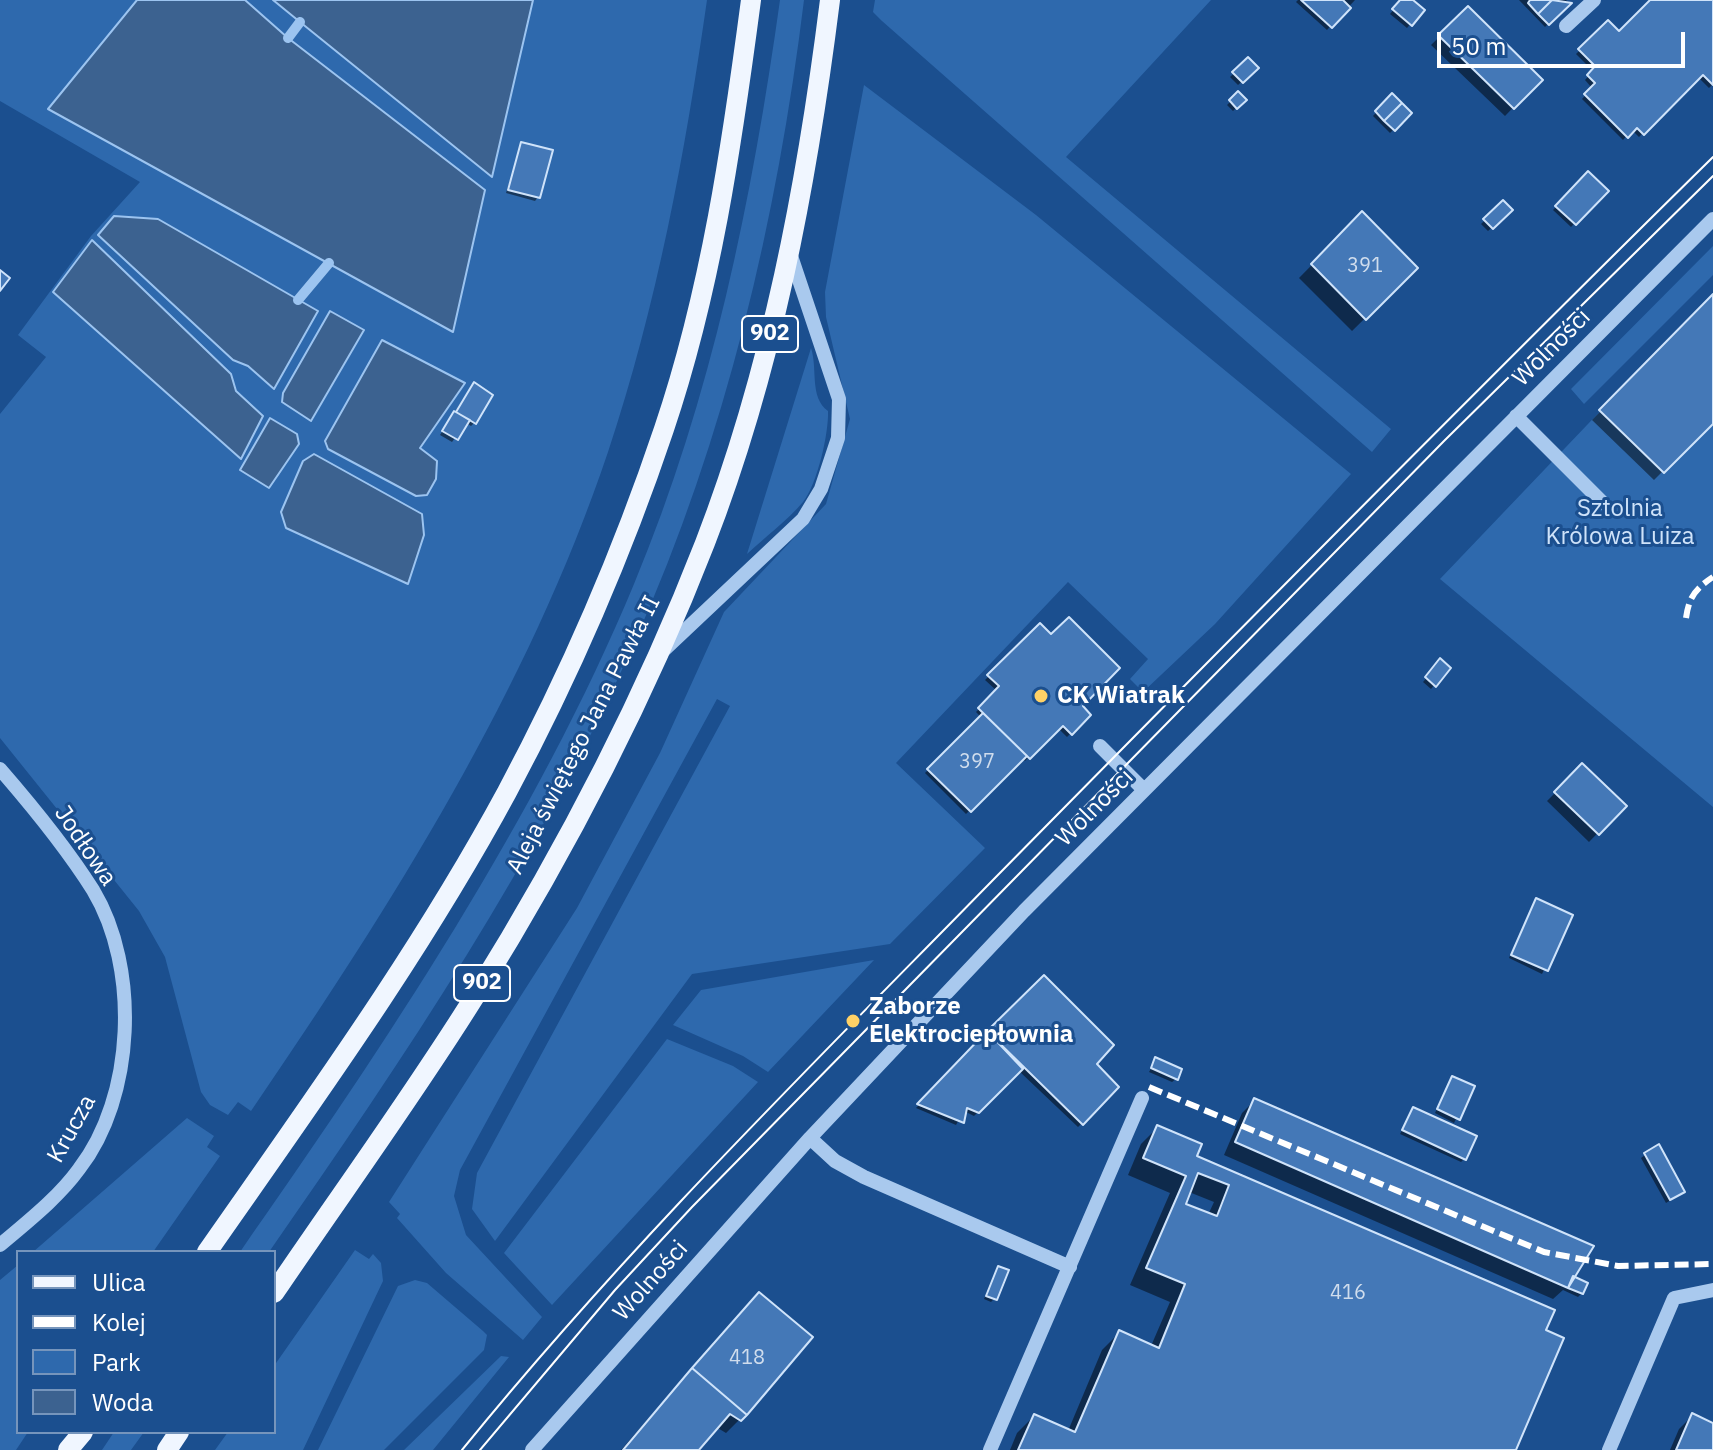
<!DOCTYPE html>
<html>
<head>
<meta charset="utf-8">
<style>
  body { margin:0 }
  #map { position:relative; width:1713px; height:1450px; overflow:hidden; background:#1b4f8f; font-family:"IBM Plex Sans",sans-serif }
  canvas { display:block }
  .legend { position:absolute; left:16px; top:1250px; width:260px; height:184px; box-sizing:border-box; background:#1b4f8f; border:2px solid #7695bc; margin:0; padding:10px 14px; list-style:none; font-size:24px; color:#fff }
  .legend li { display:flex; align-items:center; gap:16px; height:40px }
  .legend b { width:40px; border:2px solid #7695bc }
  .scale { position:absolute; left:1437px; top:32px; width:248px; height:36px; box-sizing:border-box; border:4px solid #fff; border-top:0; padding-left:10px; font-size:24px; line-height:28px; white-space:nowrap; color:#fff; -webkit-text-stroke:6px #1b4f8f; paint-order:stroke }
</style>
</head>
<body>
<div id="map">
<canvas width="1713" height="1450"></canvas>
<ul class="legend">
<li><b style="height:10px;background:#f0f6ff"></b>Ulica</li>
<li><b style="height:10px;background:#fff"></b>Kolej</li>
<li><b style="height:22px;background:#2e69ad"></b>Park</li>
<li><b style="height:22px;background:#3c6290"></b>Woda</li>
</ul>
<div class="scale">50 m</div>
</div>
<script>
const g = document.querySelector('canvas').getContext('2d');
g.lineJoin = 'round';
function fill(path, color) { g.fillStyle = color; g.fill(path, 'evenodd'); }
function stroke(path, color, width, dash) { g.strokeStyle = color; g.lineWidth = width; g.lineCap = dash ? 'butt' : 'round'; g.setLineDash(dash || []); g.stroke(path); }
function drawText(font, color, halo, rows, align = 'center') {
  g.font = font + ' "IBM Plex Sans",sans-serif'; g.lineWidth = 6; g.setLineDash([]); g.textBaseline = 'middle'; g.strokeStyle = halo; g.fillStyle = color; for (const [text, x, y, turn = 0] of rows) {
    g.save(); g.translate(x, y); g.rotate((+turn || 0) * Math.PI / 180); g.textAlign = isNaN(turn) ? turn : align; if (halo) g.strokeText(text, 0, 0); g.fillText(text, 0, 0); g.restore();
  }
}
fill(new Path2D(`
  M0,0H137L49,109L329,263L288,38L245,0H273L492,177L533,0H707C685,154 657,305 608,452C528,690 392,905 251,1111L238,1102L228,1115L210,1105L201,1092L165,957L139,911L0,738V414L46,357L18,335L91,236L140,182L0,101ZM92,240L231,374L236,391ZM298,300L318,311L273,389L248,366ZM330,311L364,331L312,421L282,402L283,393Z
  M780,0H804C777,220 726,437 635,641C539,858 404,1058 269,1252H240C385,1045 537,818 634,584C712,397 752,200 780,0Z
  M875,0H1211L1066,157L1391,429L1372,452L882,21L873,12Z
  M864,85L1036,215L1351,474L1215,624L1143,692L1130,679L1148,659L1068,582L896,763L985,848L890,944L692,974L495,1241L472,1209L477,1173L730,706L717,699L460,1170L454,1196L466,1235L542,1317L523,1340L446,1273L397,1218L400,1214L389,1202L577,908L660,753L724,612L826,504L850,419L826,317L825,292Z
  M1713,246V275L1584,404L1571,389Z
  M1713,293V807L1440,579Z
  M811,348C818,369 809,397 828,411C829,433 817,485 803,502C787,521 765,537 747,554Z
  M874,960L768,1072L743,1056L673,1025L701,990Z
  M667,1039L733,1066L758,1082L552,1305L504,1253Z
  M187,1118L214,1136L207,1147L220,1156L153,1252H33Z
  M355,1250L369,1259L373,1254L381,1263L383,1281L303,1450H215L228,1432H274V1366Z
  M18,1265V1432H28L16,1450H0V1280Z
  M415,1280L427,1283L483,1331L487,1335L484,1350L384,1450H318L398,1286Z
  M501,1356L509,1357L433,1450H404Z
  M114,1432H144L131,1450H102Z`), '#2e69ad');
const water = new Path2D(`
  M137,0H245L288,38L485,190L453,332L48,109Z
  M273,0H533L492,177L300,22Z
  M114,216L158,219L318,311L274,389L248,366L233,360L98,235Z
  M92,240L231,374L236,391L263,416L241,459L53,292Z
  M330,311L364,330L311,421L282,402L283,393Z
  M382,340L465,383L420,448L437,461L436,479L427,495L416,496L328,449L325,441Z
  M270,418L297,434L299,444L269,488L240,470Z
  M314,454L422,514L424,535L408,584L286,528L281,512L303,461Z`);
fill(water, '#3c6290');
stroke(water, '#9cc4f0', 2);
fill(new Path2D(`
  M1298,0H1355L1327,30L1296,2Z
  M1402,0H1410L1422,10L1407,28L1390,14Z
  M1519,0H1566L1569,3L1545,27Z
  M1653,0H1713V84L1709,88L1698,77L1639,137L1632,130L1623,140L1582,99L1592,88L1585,80L1593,71L1576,54L1608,23L1619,33Z
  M1468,9L1540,80L1505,116L1431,45Z
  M1248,60L1256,68L1238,85L1230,77Z
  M1238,94L1244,100L1233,111L1227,105Z
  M1392,96L1410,113L1390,133L1373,116Z
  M522,144L538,197L535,201L506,193Z
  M1588,174L1606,191L1571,227L1553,210Z
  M1503,203L1511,210L1488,231L1481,224Z
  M1362,214L1416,268L1352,331L1299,278Z
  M1713,297V421L1654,480L1592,420Z
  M470,389L474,423L471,426L466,423L452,442L440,435Z
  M1040,626L1080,706L1089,715L1067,737L1058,728L1025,761L1022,758L966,814L925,773L981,717L976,712L997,691L985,680Z
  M1441,661L1449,668L1431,689L1423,682Z
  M1582,766L1624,806L1589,842L1547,801Z
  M1533,904L1570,916L1542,974L1509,958Z
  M1044,978L1094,1064L1117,1087L1081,1124L1078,1127L1019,1071L974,1116L964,1111L956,1125L916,1108Z
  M1156,1060L1176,1079L1172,1082L1149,1072Z
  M1452,1078L1472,1087L1454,1123L1435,1113Z
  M1255,1100L1572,1278L1582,1293L1578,1297L1563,1290L1553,1299L1224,1155L1242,1113Z
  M1414,1109L1464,1159L1461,1162L1400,1134Z
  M1158,1127L1194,1157L1543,1331L1514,1450H1010L1017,1433L1034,1416L1068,1431L1102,1350L1119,1333L1151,1346L1170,1302L1130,1285L1170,1193L1128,1175L1141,1144ZM1189,1192L1214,1202L1208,1215L1183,1205Z
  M1645,1155L1679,1195L1666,1203L1641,1158Z
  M999,1268L995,1298L991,1302L984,1299Z
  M746,1307L739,1420L726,1433L716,1427L696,1450H621Z
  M1692,1416L1713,1426V1450H1670L1679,1429Z`), '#0007');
stroke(new Path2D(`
  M288,38L300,22
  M298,300L329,263`), '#9cc4f0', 10);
const building = new Path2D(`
  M1301,0H1343L1351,8L1332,28Z
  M1400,0H1413L1425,10L1412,26L1392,9Z
  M1530,0H1552L1538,14L1528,3Z
  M1552,0L1572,3L1549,25L1538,14Z
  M1650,0H1713V85L1703,75L1644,135L1637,128L1628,138L1584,94L1595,83L1587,75L1595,66L1578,49L1608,20L1619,31Z
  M1468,6L1543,80L1514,109L1438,35Z
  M1248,57L1259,68L1243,83L1232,72Z
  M1238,91L1247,100L1237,109L1229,100Z
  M1392,93L1402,103L1384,121L1375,111Z
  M1402,103L1412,113L1395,131L1384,121Z
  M521,142L553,150L540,198L508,190Z
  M1588,171L1609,191L1576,225L1555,206Z
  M1503,200L1513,210L1493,229L1483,219Z
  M1362,211L1418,268L1366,320L1311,264Z
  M0,270L10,278L0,291Z
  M1713,294V424L1664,473L1599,410Z
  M474,382L493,395L476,424L456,412Z
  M454,411L470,420L458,440L442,431Z
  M1069,617L1120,668L1083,706L1091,715L1072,735L1063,726L1030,759L978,708L999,686L987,675L1040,623L1051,634Z
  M1440,658L1451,668L1436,687L1425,677Z
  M983,713L1027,756L971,812L927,769Z
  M1582,763L1627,806L1599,835L1554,792Z
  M1536,898L1573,915L1548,971L1511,955Z
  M1044,975L1114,1045L1097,1064L1119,1087L1083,1125L987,1031Z
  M987,1031L1023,1069L979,1113L967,1108L964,1123L917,1104Z
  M1155,1057L1182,1069L1178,1080L1151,1068Z
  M1452,1076L1475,1086L1460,1120L1437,1109Z
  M1254,1098L1594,1246L1568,1288L1235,1142Z
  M1413,1107L1477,1136L1466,1160L1402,1130Z
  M1157,1125L1202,1144L1197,1156L1555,1310L1546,1330L1564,1338L1516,1450H1018L1034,1414L1075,1432L1119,1330L1159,1348L1185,1284L1146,1268L1186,1176L1143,1158ZM1198,1173L1229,1185L1217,1216L1186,1204Z
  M1659,1144L1685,1192L1670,1200L1644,1153Z
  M998,1266L1009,1270L997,1300L986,1296Z
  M1573,1276L1588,1283L1583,1294L1568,1288Z
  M759,1292L813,1337L747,1415L692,1368Z
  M692,1368L747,1415L741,1421L730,1414L699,1450H623Z
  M1692,1413L1713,1423V1450H1676Z`);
fill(building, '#4478b7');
stroke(building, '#cfe3fa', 2);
stroke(new Path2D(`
  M1566,26L1594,0
  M1516,416L1603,503
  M662,652L803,519L821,489L838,438L839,399L790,253
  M1100,746L1144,790
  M0,769C33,807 66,847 93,890C140,968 135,1097 79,1169C58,1198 27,1222 0,1245
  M810,1138L835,1161L864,1177L1070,1267
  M532,1450L810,1138L1024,911L1713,219
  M990,1450L1142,1098
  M1609,1450L1674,1298L1713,1290`), '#a9c9ee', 14);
stroke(new Path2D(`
  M207,1252C311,1103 420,953 507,792C569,676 622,554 664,429C711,290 732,144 751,0
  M274,1293C341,1194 412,1097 475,996C564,853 644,700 705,543C772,370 807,184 830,0
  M68,1450L83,1432
  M167,1450L179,1432`), '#f0f6ff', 20);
stroke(new Path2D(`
  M462,1450C626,1248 810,1067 992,881C1231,638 1470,396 1713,157
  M480,1450L615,1290L692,1207L1444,441L1713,176`), '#fff', 2);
stroke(new Path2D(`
  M1686,618C1689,597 1695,589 1713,577
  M1149,1087L1544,1252L1618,1266L1713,1264`), '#fff', 6, [14, 6]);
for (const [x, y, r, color] of [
  [1041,696,8,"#ffd166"],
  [853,1021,8,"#ffd166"]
]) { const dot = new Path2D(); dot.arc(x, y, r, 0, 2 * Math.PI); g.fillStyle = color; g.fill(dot); stroke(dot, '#1b4f8f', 3); }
drawText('20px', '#d0dded', null, [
  ["391",1365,266],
  ["397",977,762],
  ["416",1348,1293],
  ["418",747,1358]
]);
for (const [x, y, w] of [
  [770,334,56],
  [482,983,56]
]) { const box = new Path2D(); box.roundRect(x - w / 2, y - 18, w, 36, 6); g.fillStyle = '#1b4f8f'; g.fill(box); stroke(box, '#fff', 2); }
drawText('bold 22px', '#fff', null, [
  ["902",770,334],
  ["902",482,983]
]);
drawText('24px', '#fff', '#1b4f8f', [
  ["Wolności",1552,348,-45],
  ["Aleja świętego Jana Pawła II",584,735,-63],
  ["Wolności",1095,808,-45],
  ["Jodłowa",85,846,56],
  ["Krucza",72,1129,-61],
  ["Wolności",651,1281,-48]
]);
drawText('24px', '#cfe3fa', '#1b4f8f', [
  ["Sztolnia",1620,509],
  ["Królowa Luiza",1620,537]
]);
drawText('bold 24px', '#fff', '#1b4f8f', [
  ["CK Wiatrak",1057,696],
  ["Zaborze",869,1007],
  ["Elektrociepłownia",869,1035]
], 'left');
</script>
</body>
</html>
